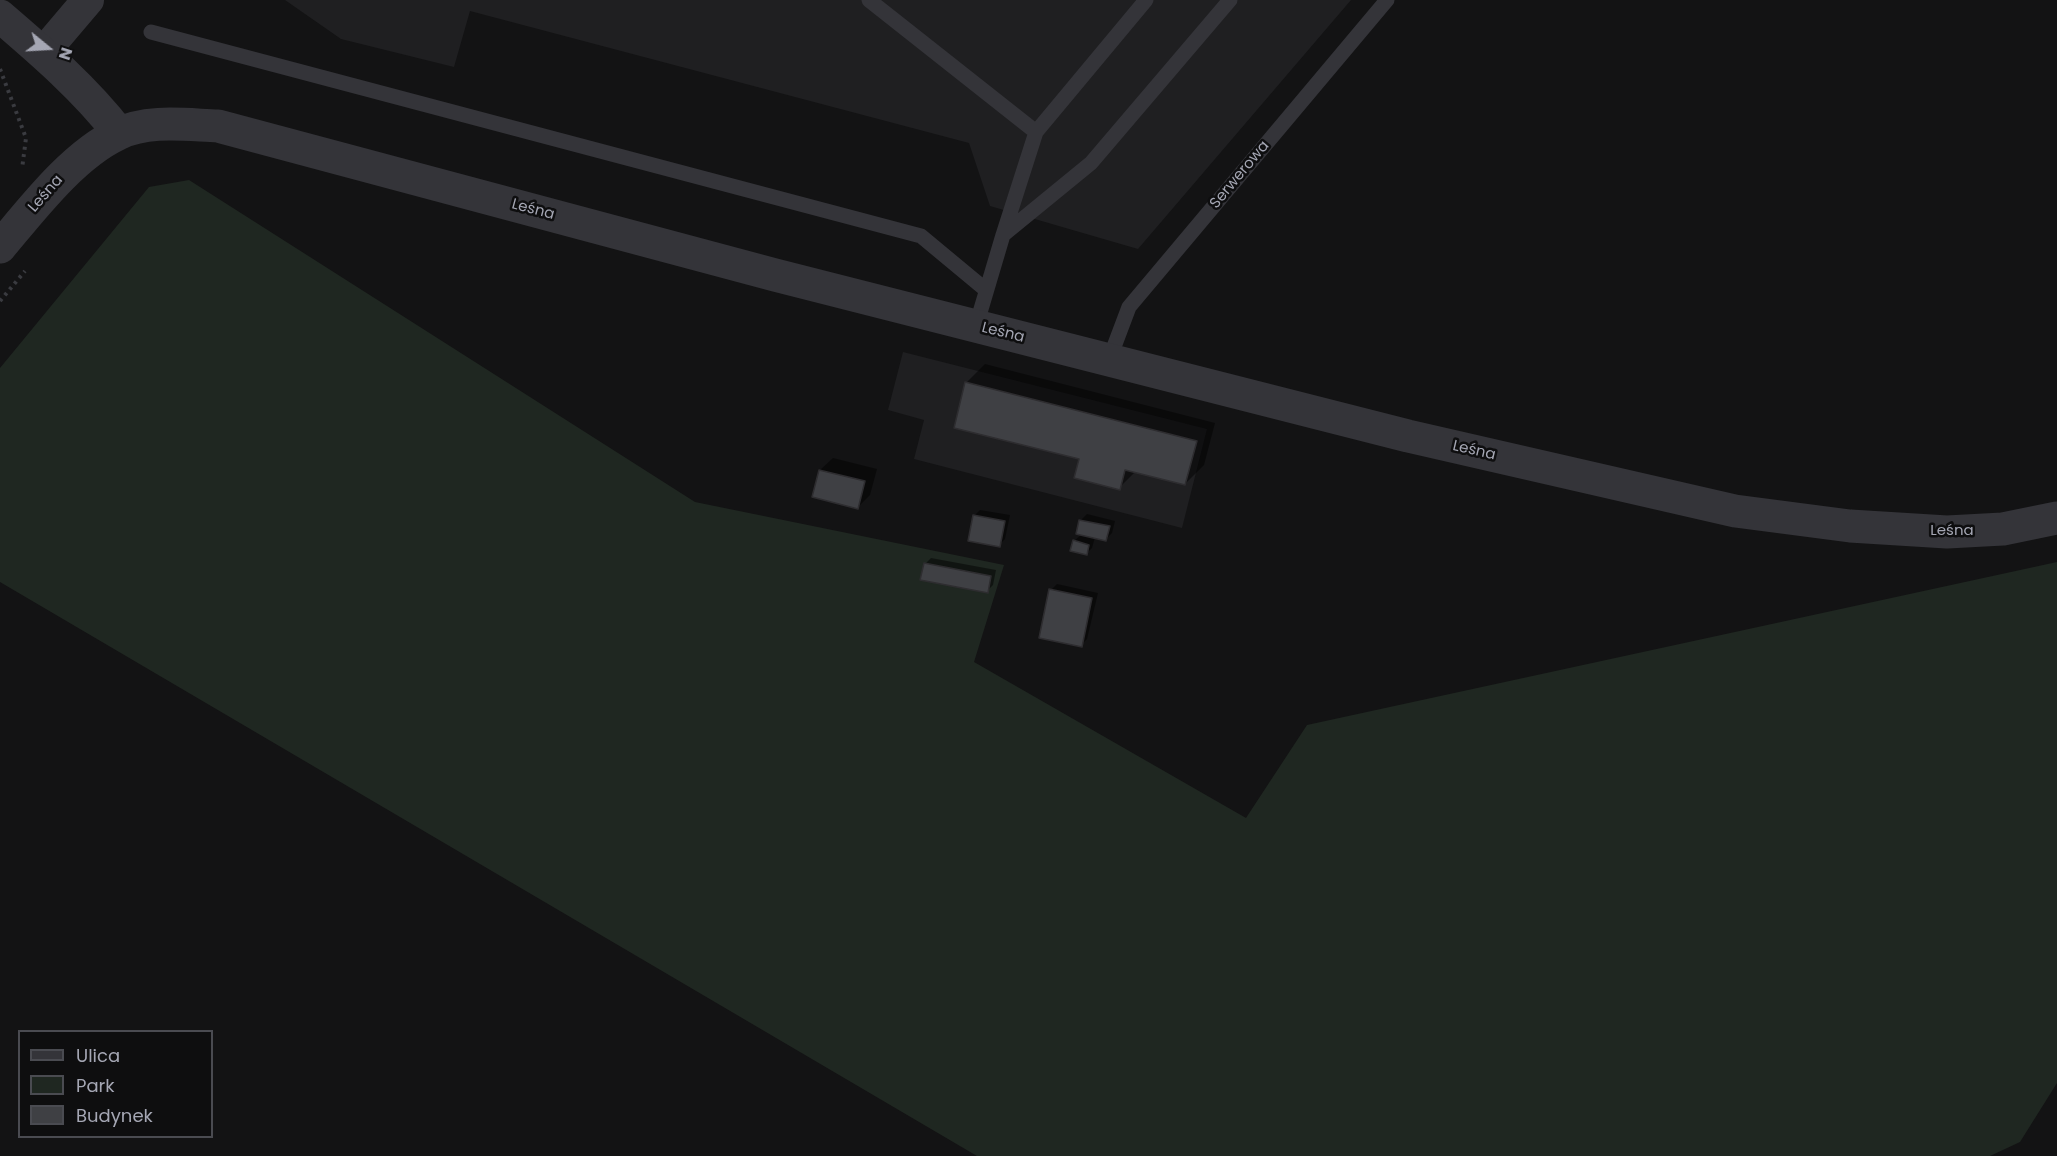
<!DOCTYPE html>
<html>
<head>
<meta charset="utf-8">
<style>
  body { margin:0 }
  #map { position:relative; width:2057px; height:1156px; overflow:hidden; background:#131314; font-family:Poppins,sans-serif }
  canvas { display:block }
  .legend { position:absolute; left:18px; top:1030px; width:195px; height:108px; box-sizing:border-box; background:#0e0e0f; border:2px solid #4a4b51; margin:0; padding:8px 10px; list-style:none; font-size:18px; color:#a5a7b4 }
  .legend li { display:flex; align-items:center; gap:12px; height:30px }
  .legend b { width:30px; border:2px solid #4a4b51 }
  .north { position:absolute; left:18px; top:18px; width:60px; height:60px; -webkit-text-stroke:4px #0e0e0f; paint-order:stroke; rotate:108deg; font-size:16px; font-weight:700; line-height:24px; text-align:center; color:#a5a7b4 }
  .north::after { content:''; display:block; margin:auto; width:21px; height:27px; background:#a5a7b4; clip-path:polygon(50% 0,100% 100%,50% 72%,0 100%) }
</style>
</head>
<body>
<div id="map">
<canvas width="2057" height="1156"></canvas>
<ul class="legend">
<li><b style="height:8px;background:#343439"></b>Ulica</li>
<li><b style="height:16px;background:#1f2721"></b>Park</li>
<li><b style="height:16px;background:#3f4044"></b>Budynek</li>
</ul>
<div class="north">N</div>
</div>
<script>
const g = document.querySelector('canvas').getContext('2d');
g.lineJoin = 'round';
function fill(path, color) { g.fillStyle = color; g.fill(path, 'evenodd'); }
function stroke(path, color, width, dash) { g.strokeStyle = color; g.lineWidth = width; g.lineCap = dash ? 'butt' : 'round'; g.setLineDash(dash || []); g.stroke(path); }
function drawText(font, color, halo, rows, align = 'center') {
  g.font = font + ' Poppins,sans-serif'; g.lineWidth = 5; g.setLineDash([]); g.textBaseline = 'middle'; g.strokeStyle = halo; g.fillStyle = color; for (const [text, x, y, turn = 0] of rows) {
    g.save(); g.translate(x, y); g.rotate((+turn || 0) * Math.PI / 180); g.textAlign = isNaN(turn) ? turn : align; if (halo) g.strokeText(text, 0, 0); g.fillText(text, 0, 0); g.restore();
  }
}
fill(new Path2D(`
  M285,0H1351L1138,249L990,206L969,143L470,11L454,67L341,39Z
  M903,352L1207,429L1182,528L914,459L924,420L888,410Z`), '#1f1f21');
fill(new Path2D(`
  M189,180L695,502L1004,565L974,662L1246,818L1307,725L2057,562V1083L2020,1142L1990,1156H977L0,582V368L149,187Z`), '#1f2721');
fill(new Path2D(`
  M985,364L1215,423L1204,465L1185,484L1136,471L1119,488L1081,458L966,383Z
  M833,458L877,469L870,495L858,507L820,470Z
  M980,510L1010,515L1005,539L999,545L974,516Z
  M1087,514L1115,521L1112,533L1106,539L1095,537L1092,548L1086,554L1074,541L1082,534L1078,533L1081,520Z
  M931,558L996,570L993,585L987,591L925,564Z
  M1057,584L1098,593L1087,639L1081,645L1051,590Z`), '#0007');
const building = new Path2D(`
  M965,382L1197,441L1185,485L1125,470L1120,490L1074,478L1079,459L954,428Z
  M819,470L865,481L858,509L812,497Z
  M973,515L1005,521L1000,547L968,541Z
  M1079,520L1110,526L1106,541L1076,534Z
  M1073,540L1089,545L1087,555L1070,551Z
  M924,563L991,576L988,593L920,580Z
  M1049,589L1092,598L1082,647L1039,638Z`);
fill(building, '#3f4044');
stroke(building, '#2e2d30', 1.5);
stroke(new Path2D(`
  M0,69L26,138L22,169
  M0,301L25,271`), '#3a3b40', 4, [3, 4.5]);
stroke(new Path2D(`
  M869,0L1036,132
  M151,32L921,236L986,290
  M1003,235L1036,132L1146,0
  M976,326L1003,235L1091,163L1230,0
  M1109,360L1129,307L1387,0`), '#343439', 15);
stroke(new Path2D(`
  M43,53L88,0`), '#343439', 32);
stroke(new Path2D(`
  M0,16C42,52 85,89 119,133
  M0,247C32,209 73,155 118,134C148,119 187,125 218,126L775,275L1408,436L1735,511L1850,526L1947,532L2003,529L2057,518`), '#343439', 33);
drawText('15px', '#a5a7b4', '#0e0e0f', [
  ["Serwerowa",1240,175,-50],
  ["Leśna",46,194,-49],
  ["Leśna",533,210,15],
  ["Leśna",1003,333,14],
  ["Leśna",1474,451,13],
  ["Leśna",1952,531]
]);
</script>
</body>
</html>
